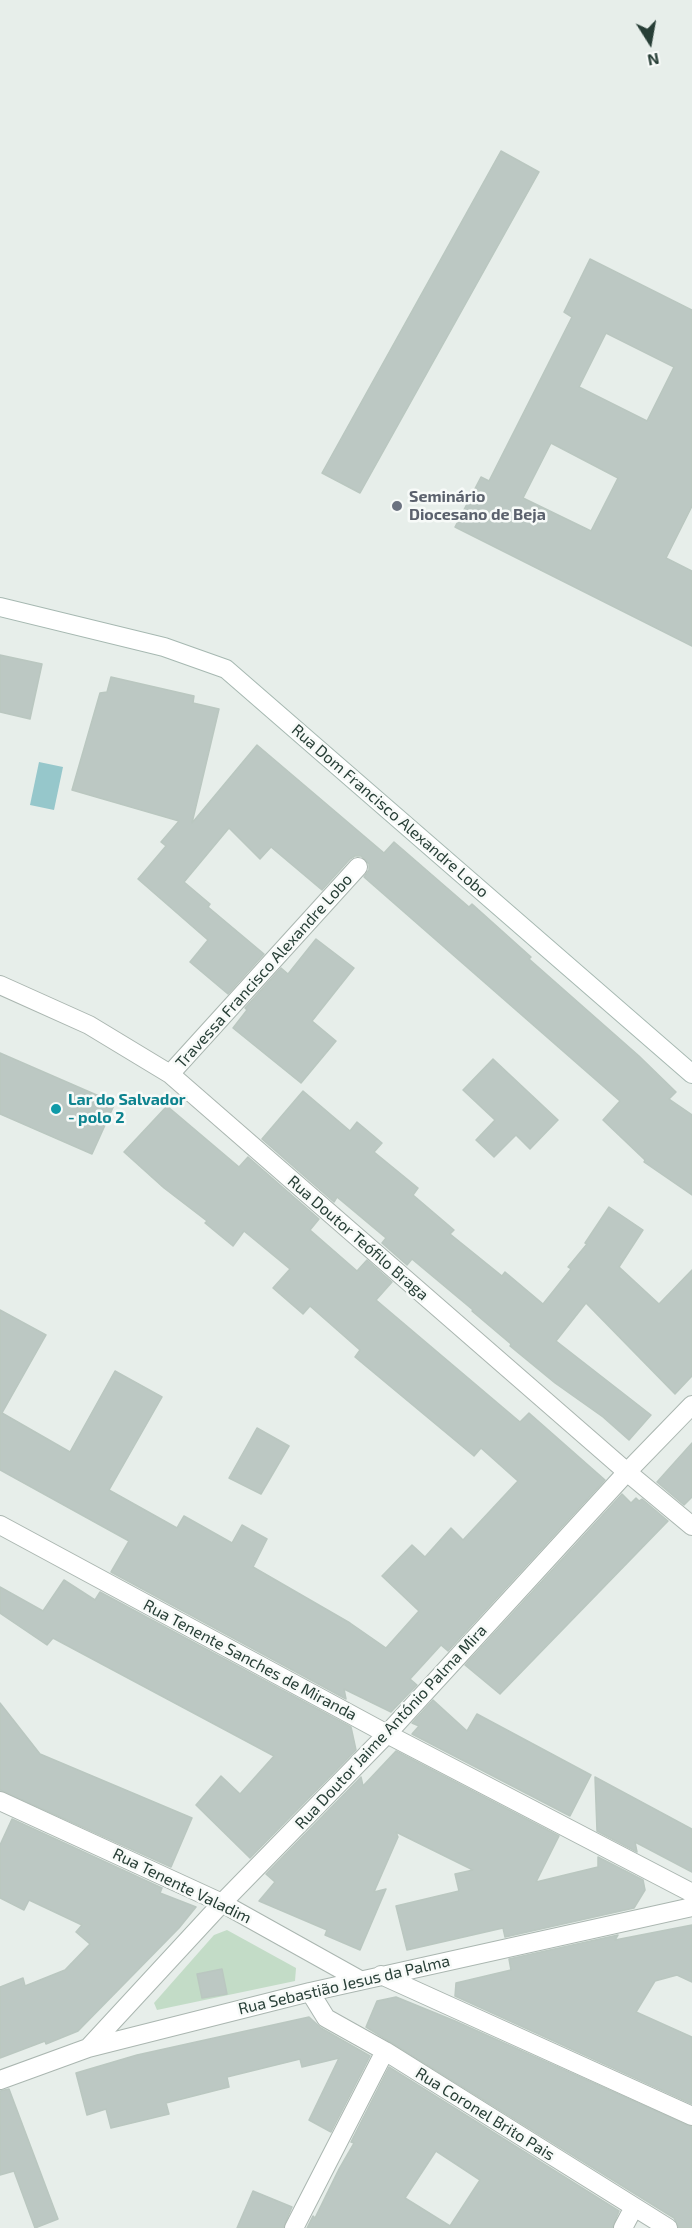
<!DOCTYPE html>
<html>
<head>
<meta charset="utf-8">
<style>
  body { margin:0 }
  #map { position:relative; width:692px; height:2228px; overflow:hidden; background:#e7eeea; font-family:"Exo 2",sans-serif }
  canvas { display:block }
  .north { position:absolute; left:620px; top:12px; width:60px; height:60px; -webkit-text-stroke:4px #f7faf8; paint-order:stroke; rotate:169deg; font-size:16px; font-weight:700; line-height:24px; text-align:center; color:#273e36 }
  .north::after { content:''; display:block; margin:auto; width:21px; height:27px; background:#273e36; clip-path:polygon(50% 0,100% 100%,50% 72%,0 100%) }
</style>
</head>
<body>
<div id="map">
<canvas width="692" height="2228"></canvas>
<div class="north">N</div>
</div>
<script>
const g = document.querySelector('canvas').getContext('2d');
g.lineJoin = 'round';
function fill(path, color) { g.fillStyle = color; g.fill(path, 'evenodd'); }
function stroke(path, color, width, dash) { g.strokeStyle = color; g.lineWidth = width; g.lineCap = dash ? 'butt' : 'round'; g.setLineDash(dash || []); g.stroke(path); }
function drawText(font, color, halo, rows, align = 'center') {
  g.font = font + ' "Exo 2",sans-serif'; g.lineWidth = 5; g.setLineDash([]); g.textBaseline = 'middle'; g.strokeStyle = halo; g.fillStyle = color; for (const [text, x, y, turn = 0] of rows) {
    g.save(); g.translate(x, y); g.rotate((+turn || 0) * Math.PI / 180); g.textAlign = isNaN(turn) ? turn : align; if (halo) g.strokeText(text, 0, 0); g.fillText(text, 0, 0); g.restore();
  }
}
fill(new Path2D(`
  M227,1930L296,1968L295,1981L157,2010L154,2003L214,1935Z`), '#c3dcc7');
fill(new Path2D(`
  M39,762L63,767L54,810L30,805Z`), '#96c7cb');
const building = new Path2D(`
  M501,151L539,172L360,493L322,473Z
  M590,259L692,310V506L666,558L692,571V646L455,527L481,477L489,481L572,317L564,312ZM606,333L674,367L647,421L579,387ZM551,443L618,478L591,531L523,498Z
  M0,655L42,664L30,719L0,712Z
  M111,677L194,696L193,703L219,709L192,823L257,745L384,853L394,842L469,907L472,904L531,957L529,959L639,1056L676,1092L669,1099L692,1115V1195L644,1162L645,1160L603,1120L620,1101L364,877L369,870V864L361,856H355L350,859L322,890L271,847L260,859L229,828L184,882L210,904L208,907L264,954L228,994L190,962L208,940L138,879L166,846L161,842L179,821L72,790L100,693L107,692Z
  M316,939L354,968L312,1021L336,1041L301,1083L233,1028L247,1010L245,1008L281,968L288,974Z
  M0,1053L115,1103L92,1154L0,1114Z
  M493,1059L558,1120L530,1149L516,1135L494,1157L476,1140L495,1120L463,1090Z
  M303,1091L350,1131L357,1122L382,1143L374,1152L418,1188L413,1195L454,1230L450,1234L502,1276L505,1272L543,1304L571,1269L568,1267L587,1244L585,1243L609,1207L643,1230L619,1267L659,1304L692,1270V1376L675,1394L586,1303L556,1341L651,1415L629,1440L603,1417L555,1383L510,1346L511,1344L472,1311L473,1310L412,1259L407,1265L382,1243L386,1238L337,1197L334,1202L262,1139Z
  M167,1106L239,1167L248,1157L319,1219L310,1230L357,1271L367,1260L392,1282L376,1300L520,1422L529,1413L605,1480L448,1651L441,1645L410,1679L417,1685L391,1712L344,1689L346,1699L111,1572L129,1541L0,1470V1310L46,1335L2,1413L70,1452L115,1371L162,1397L109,1490L177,1528L184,1516L232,1543L242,1525L267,1539L253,1567L350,1623L386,1648L419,1611L382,1576L412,1545L425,1557L451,1528L463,1540L518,1481L481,1448L474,1456L355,1357L360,1350L310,1306L303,1314L273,1288L290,1269L244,1231L233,1246L205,1223L207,1221L164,1188L124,1152Z
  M257,1428L289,1446L261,1494L229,1478Z
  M692,1443V1497L684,1505L657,1482Z
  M622,1494L631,1503L636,1498L639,1501L642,1499L668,1521L500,1694L465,1665Z
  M64,1580L95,1600L100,1592L351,1727L356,1750L250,1858L196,1805L221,1776L240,1794L274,1756L53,1638L47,1645L0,1613V1587L43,1611Z
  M433,1700L467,1731L477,1714L591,1775L570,1816L412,1734L419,1726L412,1723Z
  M0,1703L40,1754L192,1818L171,1867L0,1790Z
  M396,1751L559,1836L536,1882L598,1867V1857L643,1880L645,1890L634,1908L505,1937L503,1928L407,1950L396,1906L459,1891L455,1874L473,1870L396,1832L398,1837L374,1892L386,1889L360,1950L325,1935L327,1930L259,1901L275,1882L266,1874L361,1777L363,1786Z
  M595,1777L692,1829V1872L635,1842L637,1852L597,1831Z
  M12,1819L162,1888L160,1893L196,1907L179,1928L78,2031L46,2044L45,2041L0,2058V1987L23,1978L25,1986L65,1970L90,1944L76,1932L82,1925L29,1900L24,1910L0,1898V1845Z
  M692,1925V1982L677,1975L655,1981L636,2012L692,2037V2104L455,1996L456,1983L511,1970L509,1959L618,1935L615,1940Z
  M222,1969L227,1994L202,1998L197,1974Z
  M396,1997L455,2021L692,2127V2228H679L674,2218L366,2027L377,2001Z
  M309,2017L321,2028L370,2056L331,2132L309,2120L339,2058L302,2067L300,2059L227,2077L229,2087L166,2103L169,2114L111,2128L106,2109L87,2115L76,2073L137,2055Z
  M389,2067L619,2211L612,2228H307L313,2216L315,2218L339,2169L354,2143L351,2142ZM436,2151L480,2180L450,2226L405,2198Z
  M9,2089L58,2219L35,2228L14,2171L0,2175V2091Z
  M253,2191L292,2207L283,2228H237Z`);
fill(building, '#bcc8c3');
stroke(building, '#bac7c0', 1.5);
const street = new Path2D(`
  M0,985L89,1025L170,1074L627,1472L692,1526
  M170,1074L358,867
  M0,1525L387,1734L692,1893
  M0,1801L222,1903L360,1980
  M381,1975L692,2116
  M310,1992L326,2018L385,2051L668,2228
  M88,2048L222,1903L387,1734L627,1472L692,1405
  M0,2080L88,2048L310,1992L692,1907
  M294,2228L385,2051
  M623,2228L634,2207`);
const secondary = new Path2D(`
  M0,607L164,647L226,669L692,1074`);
stroke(street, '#aab6b0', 20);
stroke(secondary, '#a6b8b1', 20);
stroke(street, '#fff', 18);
stroke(secondary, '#fff', 18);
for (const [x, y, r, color] of [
  [397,506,6,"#6b7280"],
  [56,1109,6,"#0f9aa8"]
]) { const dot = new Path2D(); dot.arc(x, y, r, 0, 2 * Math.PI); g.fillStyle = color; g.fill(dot); stroke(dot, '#f7faf8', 2); }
drawText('bold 16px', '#5b616d', '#f7faf8', [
  ["Seminário",409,497],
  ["Diocesano de Beja",409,515]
], 'left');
drawText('16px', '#273e36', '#f7faf8', [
  ["Rua Dom Francisco Alexandre Lobo",390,811,41],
  ["Travessa Francisco Alexandre Lobo",264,971,-48],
  ["Rua Doutor Teófilo Braga",358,1238,41],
  ["Rua Tenente Sanches de Miranda",250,1660,28],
  ["Rua Doutor Jaime António Palma Mira",391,1727,-47],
  ["Rua Tenente Valadim",182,1886,26],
  ["Rua Sebastião Jesus da Palma",344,1985,-13],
  ["Rua Coronel Brito Pais",485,2114,32]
]);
drawText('bold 16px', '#0d838f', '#f7faf8', [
  ["Lar do Salvador",68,1100],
  ["- polo 2",68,1118]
], 'left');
</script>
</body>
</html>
